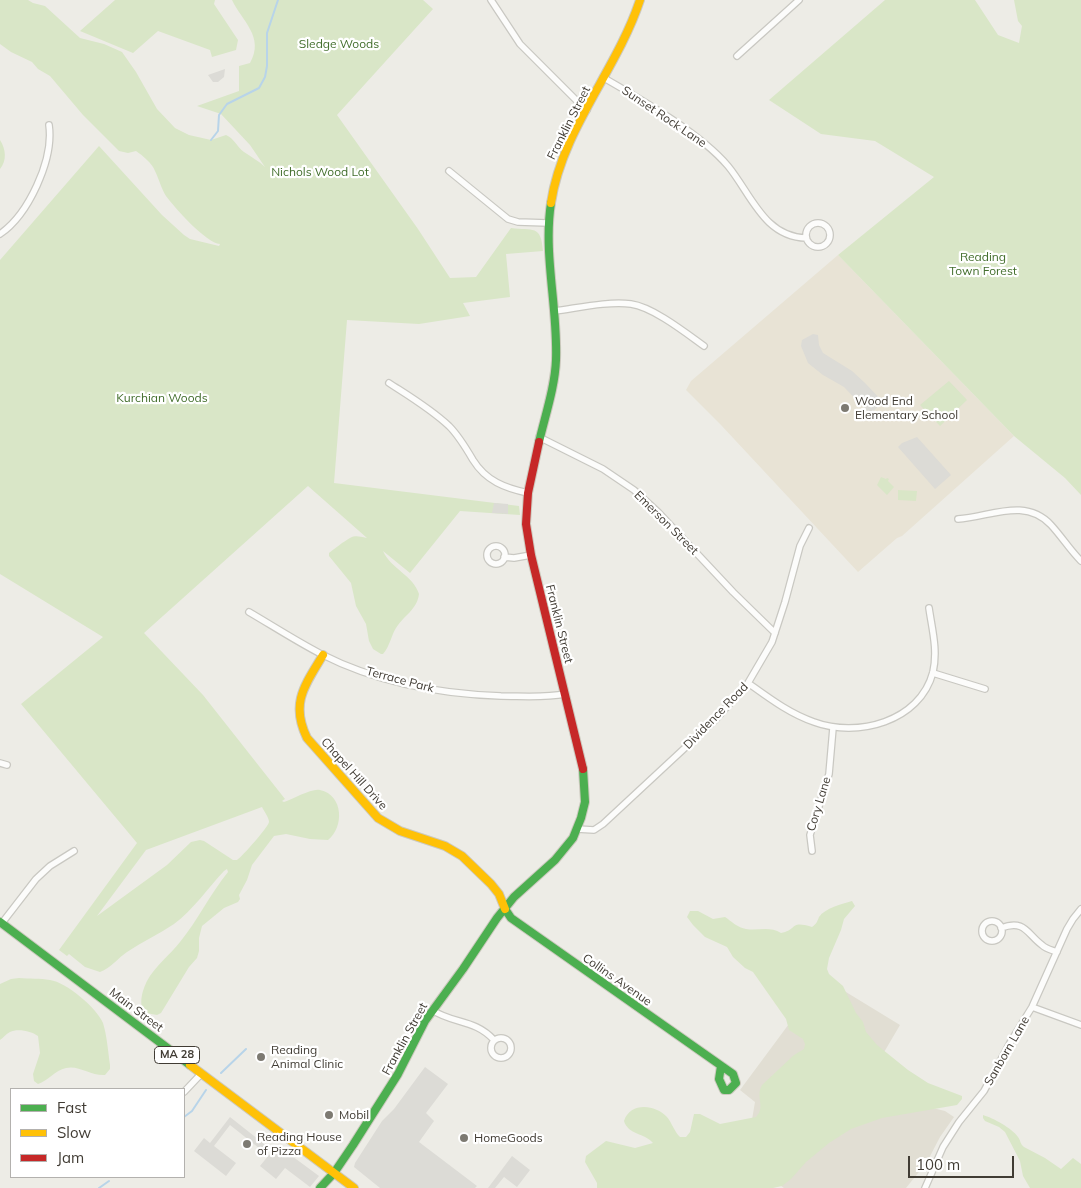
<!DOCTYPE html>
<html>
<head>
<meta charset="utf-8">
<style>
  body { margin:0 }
  #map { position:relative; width:1081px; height:1188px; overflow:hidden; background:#edece6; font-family:Mulish,sans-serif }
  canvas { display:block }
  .legend { position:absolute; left:10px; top:1088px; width:175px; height:90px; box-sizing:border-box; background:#fff; border:1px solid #b3b1ae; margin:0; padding:6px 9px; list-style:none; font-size:15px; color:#413c34 }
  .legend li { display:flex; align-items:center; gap:10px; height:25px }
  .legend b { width:25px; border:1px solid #b3b1ae }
  .scale { position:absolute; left:908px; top:1156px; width:106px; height:22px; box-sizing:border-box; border:2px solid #413c34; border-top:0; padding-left:6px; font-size:15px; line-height:18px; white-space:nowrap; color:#413c34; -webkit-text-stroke:4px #fff; paint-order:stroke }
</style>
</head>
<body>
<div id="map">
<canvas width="1081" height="1188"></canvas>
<ul class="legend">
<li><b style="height:6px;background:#4caf50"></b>Fast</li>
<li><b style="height:6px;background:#ffc107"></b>Slow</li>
<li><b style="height:6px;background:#c62828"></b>Jam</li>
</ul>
<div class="scale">100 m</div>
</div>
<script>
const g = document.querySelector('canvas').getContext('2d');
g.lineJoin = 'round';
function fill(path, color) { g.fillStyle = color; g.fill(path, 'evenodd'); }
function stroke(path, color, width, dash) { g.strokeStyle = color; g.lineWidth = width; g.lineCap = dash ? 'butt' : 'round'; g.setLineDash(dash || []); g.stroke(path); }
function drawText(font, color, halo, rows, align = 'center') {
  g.font = font + ' Mulish,sans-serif'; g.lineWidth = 4.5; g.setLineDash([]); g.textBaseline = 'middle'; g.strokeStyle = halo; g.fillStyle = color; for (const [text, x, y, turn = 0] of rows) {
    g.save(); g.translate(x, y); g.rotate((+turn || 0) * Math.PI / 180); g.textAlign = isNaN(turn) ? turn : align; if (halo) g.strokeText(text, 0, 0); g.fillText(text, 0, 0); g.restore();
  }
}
fill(new Path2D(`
  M823,978L900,1025L873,1071L908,1102L945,1111L954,1117L940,1137L927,1162L906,1188H784L745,1161L755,1102L740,1090Z`), '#e1ded3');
fill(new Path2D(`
  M838,255L1014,436L902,536L897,538L858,572L721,425L686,390L691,381Z`), '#e8e3d5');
fill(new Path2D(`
  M0,0H28L33,3L45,6L80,38L104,44L122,52L136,72L157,109L175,128L189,135L211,140L226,135C234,138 237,147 244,152C251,157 259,161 265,167L250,145L221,114L197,106L239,91V66L250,63C265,37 242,21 232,0H423L433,9L337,115L418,229L450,278L476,277L511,228C533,231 541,224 543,251L506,254L510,297L463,303L470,316L419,324L347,320L334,483L519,506L520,515L460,511L410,573L383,551C391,569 413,575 419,594C417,610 404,615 396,628C391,636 390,646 383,654H381L373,649L369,641L366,624L356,606L351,583L329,556V553C334,549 337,547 342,543C354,535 354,535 367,538L308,486L144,633L203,695L285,799L282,801L284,802C293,799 312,788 320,790C344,795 344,828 328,840L310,839L286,834L274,836L252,865L247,880L239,895L240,899L238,902L224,908L202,926L199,938V951L197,958L189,967L161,1013L157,1015L146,1013C137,1006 143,989 147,981C155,966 170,955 180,942C198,920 210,894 228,872L227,869L224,871C208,888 193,910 174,924C159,934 142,942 127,952C118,958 111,968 100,972L85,967L69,954L67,956L59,950L137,843L21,704L103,637L0,574V260L99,146L162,215L184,235L190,239L219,246L220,244C206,243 175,208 166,196C161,188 159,179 155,171C152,163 143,156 136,151L128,153L119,151L83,115L50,76L38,69L32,62L11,52L0,44ZM262,807C264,811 269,818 269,822C269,826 242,857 237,860H233L204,841L200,840L191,842L167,865L97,916L146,850Z
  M115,0H215L214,4L238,40L236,50L212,57L210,50L158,31L133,53L80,31Z
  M885,0H975L998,35L1019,43L1022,26L1018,21L1014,0H1081V495L1065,478L1014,436L838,255L934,177L875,141L821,134L769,100Z
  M0,140C6,149 7,161 0,169Z
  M949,381L967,400L940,426L920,405Z
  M881,477L886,479L887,478L889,479L888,481L894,487L887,495L877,485Z
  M898,490L917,491L916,501L898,500Z
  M852,901L855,906L844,919L841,930L829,958L827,969L829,974L843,986L856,1013L863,1022L866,1032L877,1045L908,1070L928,1083L962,1096V1099L957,1105L882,1118L851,1129L829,1143L806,1162L791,1179L782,1186L773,1188H597V1183L585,1162L586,1156L606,1141L635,1148L653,1143C645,1133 628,1135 624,1121C630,1102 655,1104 667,1117C672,1123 674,1131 680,1137H686L690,1132L694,1114H700L720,1124L756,1117C766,1107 755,1097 762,1085L794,1055L804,1049L805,1044L803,1039L789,1030L786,1019L753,972L745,968L733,957L727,947L705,937L693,925L687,917L690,911H698L713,919L725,917C731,921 738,928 746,929C758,931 770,926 781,933C798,930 789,920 812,927C817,923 817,922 819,917C825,908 842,904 852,901Z
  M19,978C29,979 40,978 50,980C66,982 97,1008 103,1023C107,1036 108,1051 110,1065V1069L105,1075C91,1076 79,1065 66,1068C55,1070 48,1081 38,1084L34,1081L33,1074L40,1053L38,1036C32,1031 17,1028 10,1032C6,1034 3,1038 0,1040V984L11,979Z
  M983,1115C993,1118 1012,1128 1018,1137C1021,1141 1020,1144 1024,1147L1045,1158L1061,1169L1073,1158L1081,1164V1188H1030L1023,1176L1020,1161L1005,1132L999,1127L985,1121L983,1118Z`), '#d9e6c7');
fill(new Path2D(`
  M225,69L224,77L218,82H213L208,75Z
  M813,334L818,335L819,345L823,353L852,371L865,383L883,402L870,414L844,387L823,375L808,363L801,346L802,340Z
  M917,437L951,475L935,489L898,447L902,443Z
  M494,503L508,504V514L492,513Z
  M425,1067L448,1084L426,1113L434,1121L419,1142L477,1186L475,1188H380L354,1167L355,1163L382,1121L394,1109Z
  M230,1117L268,1147L264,1152L230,1125L214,1146L236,1163L226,1176L194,1151L204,1138L210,1143Z
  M277,1145L319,1176L310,1187L285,1168L276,1179L260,1166Z
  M512,1156L530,1170L517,1187L504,1177L495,1188H488Z`), '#dcdbd6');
stroke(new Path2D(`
  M211,140L218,131L219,115L227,104L259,88L265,77L267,66V33L278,0
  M221,1073L246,1049
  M184,1117L192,1111L206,1090
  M99,1188L109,1181`), '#b8d4e9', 2);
const street = new Path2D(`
  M491,0L520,44L577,101L587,110
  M737,56L799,0
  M604,78C642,100 700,133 728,166C751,194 764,237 806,238
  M449,171L508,219L518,222L548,223
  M806 235a12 12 0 1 1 24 0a12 12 0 1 1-24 0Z
  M0,234C28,215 54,160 49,125
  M555,311C578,308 608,301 631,304C653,307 686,333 704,346
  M389,383C409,396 431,409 449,426C459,436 466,448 473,460C486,481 505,488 528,493
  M539,437L603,469L634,490L658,512L733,592L775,633
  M958,519C990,517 1025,497 1051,525C1062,537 1070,550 1081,561
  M487 555a9 9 0 1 1 18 0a9 9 0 1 1-18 0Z
  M504,557L514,558L531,555
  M249,612C273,626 296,641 321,654C376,682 439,694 501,696C522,696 544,698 565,694
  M933,673L985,689
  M748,683C769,698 790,714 814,722C857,738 920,722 933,672C938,650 932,629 929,608
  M0,763L7,765
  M577,829L594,830L603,824L716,719L748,683L772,642L785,602L800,546L809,528
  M812,851L810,835L829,774L833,728
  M982 931a10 10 0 1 1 20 0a10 10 0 1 1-20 0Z
  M2,923L36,879L50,866L74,851
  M1001,928C1025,919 1027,934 1042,945C1046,949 1052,950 1057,952
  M1032,1007L1081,1025
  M432,1010C453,1024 475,1019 494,1040
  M491 1048a10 10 0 1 1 20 0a10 10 0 1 1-20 0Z
  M184,1092L201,1074
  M925,1188L943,1147L959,1122L984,1091L1011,1041L1032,1007L1067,929L1073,919L1081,909`);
const fast = new Path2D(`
  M539,442C545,416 555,387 556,360C558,308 543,254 551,203
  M505,909L511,918L733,1074L736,1083L729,1090H724L719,1079L721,1066
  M0,922L190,1065
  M320,1188L334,1173L353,1145L398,1074L425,1021L463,969L497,918L514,897L555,860L573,838L581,818L585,802L583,769`);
const slow = new Path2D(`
  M551,203C562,129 617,70 640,0
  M323,655C305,685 290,703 307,738L378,818L400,831L445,846L462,856L491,884L499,894L505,909
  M190,1065L354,1188`);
const jam = new Path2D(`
  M539,442L528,493L526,524L531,555L583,769`);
stroke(street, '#c9c8c2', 8);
stroke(fast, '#ccc9be', 10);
stroke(slow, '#ccc9be', 10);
stroke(jam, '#ccc9be', 10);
stroke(street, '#fcfcfb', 5.5);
stroke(fast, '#4caf50', 8);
stroke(slow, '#ffc107', 8);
stroke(jam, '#c62828', 8);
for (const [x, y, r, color] of [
  [845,408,5,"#7d7a72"],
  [261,1057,5,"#7d7a72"],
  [329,1115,5,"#7d7a72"],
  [464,1138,5,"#7d7a72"],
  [247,1144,5,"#7d7a72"]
]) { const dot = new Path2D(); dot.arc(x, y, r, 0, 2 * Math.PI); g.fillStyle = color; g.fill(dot); stroke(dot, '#fff', 2); }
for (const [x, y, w] of [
  [177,1055,45]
]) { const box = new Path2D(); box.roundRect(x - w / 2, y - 8.5, w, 17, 4); g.fillStyle = '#fff'; g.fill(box); stroke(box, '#413c34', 1); }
drawText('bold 11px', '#413c34', null, [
  ["MA 28",177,1055]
]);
drawText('12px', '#426e2c', '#fff', [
  ["Sledge Woods",339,44],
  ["Nichols Wood Lot",320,172],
  ["Reading",983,257],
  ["Town Forest",983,271],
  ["Kurchian Woods",162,398]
]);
drawText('12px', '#413c34', '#fff', [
  ["Sunset Rock Lane",664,117,34],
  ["Franklin Street",569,123,-63],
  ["Emerson Street",666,523,45],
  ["Franklin Street",559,624,76],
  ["Terrace Park",400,680,15],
  ["Dividence Road",716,716,-46],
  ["Chapel Hill Drive",354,774,48],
  ["Cory Lane",819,804,-73],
  ["Collins Avenue",617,980,35],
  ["Main Street",136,1010,37],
  ["Franklin Street",405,1039,-61],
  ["Sanborn Lane",1007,1051,-60]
]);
drawText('12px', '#413c34', '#fff', [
  ["Wood End",855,401],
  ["Elementary School",855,415],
  ["Reading",271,1050],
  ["Animal Clinic",271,1064],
  ["Mobil",339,1115],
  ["Reading House",257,1137],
  ["of Pizza",257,1151],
  ["HomeGoods",474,1138]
], 'left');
</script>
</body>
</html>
